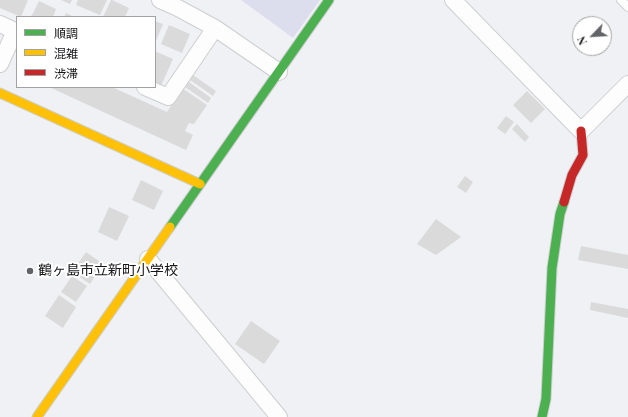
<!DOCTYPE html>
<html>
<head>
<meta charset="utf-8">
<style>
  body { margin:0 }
  #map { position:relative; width:628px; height:417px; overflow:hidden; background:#f0f1f4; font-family:"Playfair Display","Noto Sans JP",serif }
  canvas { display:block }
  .legend { position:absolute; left:16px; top:16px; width:140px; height:72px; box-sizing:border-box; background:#fff; border:1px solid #a2a2a3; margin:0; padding:5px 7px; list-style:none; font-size:12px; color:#161619 }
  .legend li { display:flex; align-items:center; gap:8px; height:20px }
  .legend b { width:20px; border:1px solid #a2a2a3 }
  .north { position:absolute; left:572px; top:16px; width:40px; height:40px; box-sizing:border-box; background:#fff; border:1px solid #a2a2a3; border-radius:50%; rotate:245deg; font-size:11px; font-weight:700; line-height:16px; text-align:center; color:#161619 }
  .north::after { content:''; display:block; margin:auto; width:14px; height:18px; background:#626366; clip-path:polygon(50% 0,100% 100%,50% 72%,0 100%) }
</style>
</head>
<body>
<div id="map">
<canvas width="628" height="417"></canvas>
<ul class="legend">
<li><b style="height:5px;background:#4caf50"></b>順調</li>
<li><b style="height:5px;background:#ffc107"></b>混雑</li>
<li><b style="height:5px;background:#c62828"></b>渋滞</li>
</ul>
<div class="north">N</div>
</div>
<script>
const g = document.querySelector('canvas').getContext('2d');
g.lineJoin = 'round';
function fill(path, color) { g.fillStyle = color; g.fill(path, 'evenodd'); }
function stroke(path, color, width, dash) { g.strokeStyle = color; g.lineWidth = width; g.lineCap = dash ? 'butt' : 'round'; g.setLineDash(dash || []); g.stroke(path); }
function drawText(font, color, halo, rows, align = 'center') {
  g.font = font + ' "Playfair Display","Noto Sans JP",serif'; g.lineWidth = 4; g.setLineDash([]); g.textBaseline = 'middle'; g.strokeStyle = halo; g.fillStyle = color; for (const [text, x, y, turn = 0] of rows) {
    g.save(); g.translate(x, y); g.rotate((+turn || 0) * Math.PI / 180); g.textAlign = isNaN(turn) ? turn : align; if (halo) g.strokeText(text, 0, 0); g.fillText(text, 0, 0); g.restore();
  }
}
fill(new Path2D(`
  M241,0H320L293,38Z`), '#dcdeed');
fill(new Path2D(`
  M0,0H28L21,17L0,8Z
  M61,0H72L70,4Z
  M78,0H107L100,15L76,5Z
  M111,0H112L129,8L125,17H103Z
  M39,1L56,9L53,17H31Z
  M66,13L74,17H64Z
  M155,21L163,24L155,43Z
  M169,25L190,34L182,53L161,44Z
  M155,51L173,59L161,86L155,83Z
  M193,75L216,91L213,96L190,80Z
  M189,82L211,98L208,103L185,87Z
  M49,87H112L167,112L182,88L207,105L194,124L189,123L185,131L193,135L186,150Z
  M527,91L545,109L531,123L513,105Z
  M506,116L514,122L505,134L497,128Z
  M517,124L529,137L525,142L512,129Z
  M465,176L473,182L466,193L457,187Z
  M141,180L163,191L154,210L132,200Z
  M109,207L129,216L117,241L98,232Z
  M436,219L461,237L436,255L417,244Z
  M581,246L628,255V269L578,260Z
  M86,252L103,264L90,284L72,272Z
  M72,276L87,286L76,302L61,292Z
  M59,295L76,307L63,328L45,316Z
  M591,302L628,309V318L590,310Z
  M251,321L280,341L264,364L235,344Z`), '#dadadb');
const lane = new Path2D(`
  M621,0L628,7`);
const street = new Path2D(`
  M160,0L178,8L215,28L279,72
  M453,0L581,131L628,84
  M0,24L17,32
  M0,64L15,31
  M145,87L168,97L215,28
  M148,259L279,417`);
const fast = new Path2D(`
  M170,227L329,0
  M542,417L546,399L552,268L560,214L564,202`);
const slow = new Path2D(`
  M0,93L200,184
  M37,417L170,227`);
const jam = new Path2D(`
  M564,202L572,175L583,155L581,131`);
stroke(lane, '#cdced0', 10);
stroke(street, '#cdced0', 18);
stroke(fast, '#cdced0', 11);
stroke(slow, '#cdced0', 11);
stroke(jam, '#cdced0', 11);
stroke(lane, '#fdfdfd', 8);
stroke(street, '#fdfdfd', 16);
stroke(fast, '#4caf50', 9);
stroke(slow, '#ffc107', 9);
stroke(jam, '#c62828', 9);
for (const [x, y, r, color] of [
  [30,271,4,"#626366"]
]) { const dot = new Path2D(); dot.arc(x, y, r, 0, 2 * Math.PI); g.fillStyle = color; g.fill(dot); stroke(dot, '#fff', 1.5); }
drawText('14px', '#161619', '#fff', [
  ["鶴ヶ島市立新町小学校",38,271]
], 'left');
</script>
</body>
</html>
